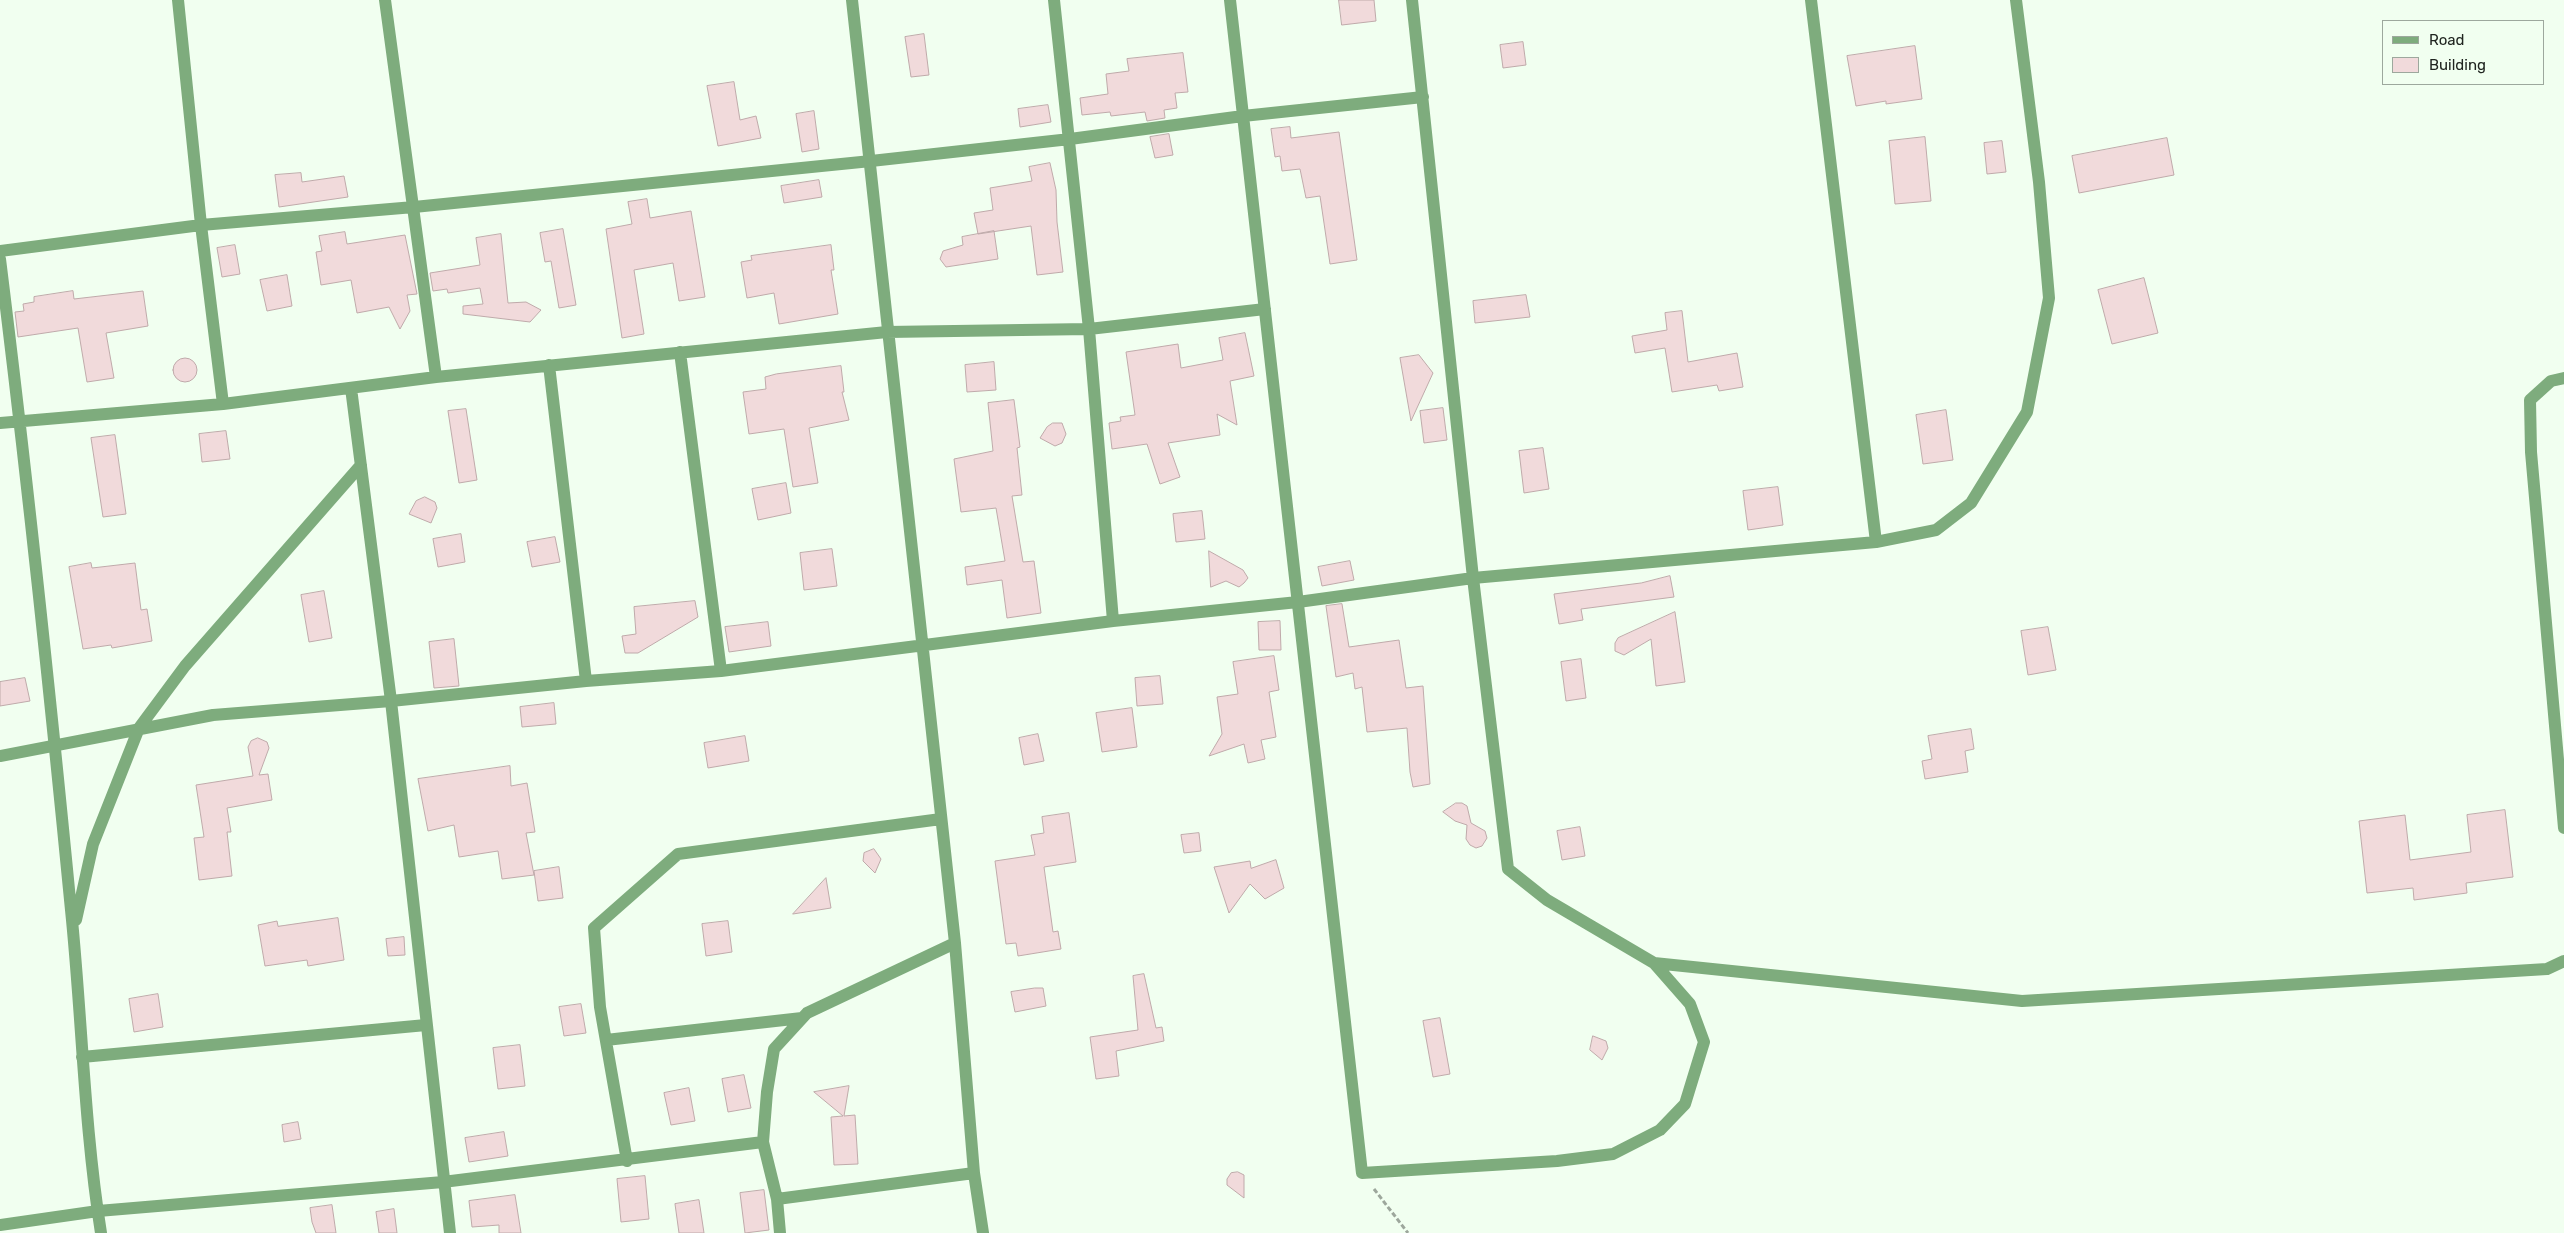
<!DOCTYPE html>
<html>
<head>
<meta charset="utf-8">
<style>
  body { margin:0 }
  #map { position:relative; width:2564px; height:1233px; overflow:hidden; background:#f1fff0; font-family:Rubik,sans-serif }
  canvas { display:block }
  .legend { position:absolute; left:2382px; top:20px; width:162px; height:65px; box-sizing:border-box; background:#f1fff0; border:1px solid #9da89d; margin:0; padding:6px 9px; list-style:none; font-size:15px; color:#202520 }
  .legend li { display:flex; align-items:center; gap:10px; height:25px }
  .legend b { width:25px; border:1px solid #9da89d }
</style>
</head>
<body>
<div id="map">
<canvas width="2564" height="1233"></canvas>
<ul class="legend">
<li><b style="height:6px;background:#7eac7d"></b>Road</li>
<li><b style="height:14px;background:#f1dadb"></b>Building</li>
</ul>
</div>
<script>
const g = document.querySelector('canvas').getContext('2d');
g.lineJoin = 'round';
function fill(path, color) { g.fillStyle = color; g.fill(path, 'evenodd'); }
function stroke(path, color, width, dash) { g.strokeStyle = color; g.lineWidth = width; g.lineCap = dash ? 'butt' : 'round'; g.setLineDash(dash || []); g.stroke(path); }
const building = new Path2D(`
  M1339,0H1374L1376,21L1342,25Z
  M924,34L929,75L911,77L905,37Z
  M1523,42L1526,65L1503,68L1500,45Z
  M1915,46L1922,99L1886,104V101L1856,106L1847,56Z
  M1183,53L1188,92L1175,93L1177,108L1164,110L1165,118L1147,121L1145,112L1111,116L1110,112L1082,115L1080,98L1108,94L1106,74L1129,71L1127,59Z
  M734,82L740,120L756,116L761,138L718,146L707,86Z
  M1048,105L1051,122L1020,127L1018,109Z
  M814,111L819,149L802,152L796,114Z
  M1290,127L1291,138L1339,132L1357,260L1330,264L1320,196L1306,198L1300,169L1282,171L1280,156L1275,157L1271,129Z
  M1169,134L1173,155L1155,158L1150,137Z
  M1925,137L1931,201L1895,204L1889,141Z
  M2167,138L2174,175L2079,193L2072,156Z
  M2002,141L2006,172L1987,174L1984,143Z
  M1050,163L1056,190L1057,222L1063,272L1037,275L1031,226L978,234L974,213L993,210L990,188L1032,181L1029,167Z
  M301,173L302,182L344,176L348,197L279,207L275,175Z
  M819,180L822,197L784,203L781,186Z
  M647,199L650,218L691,211L705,297L679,301L673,263L634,270L644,334L622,338L606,229L632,224L628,202Z
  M563,229L576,305L559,308L551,261L545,262L540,233Z
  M994,231L998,259L946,267L940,259L943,251L963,245L962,237Z
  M345,232L347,244L405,235L417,294L407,295L410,311L400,329L389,307L357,313L351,280L321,285L316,252L322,251L319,236Z
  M501,234L508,303L526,302L541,310L530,322L463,314V306L483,304L480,288L448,293L447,289L433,291L430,273L480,265L476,238Z
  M235,245L240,274L222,277L217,248Z
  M831,245L834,270H831L838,314L779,324L774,293L747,298L741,262L752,260L751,256Z
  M287,275L292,306L267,311L260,280Z
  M2144,278L2158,333L2112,344L2098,290Z
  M73,291L74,299L143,291L148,326L106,333L114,378L87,382L78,328L18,337L15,312L24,311L23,304L34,302V297Z
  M1526,295L1530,317L1475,323L1473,301Z
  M1682,311L1688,362L1737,353L1743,387L1719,391L1717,385L1672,392L1665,348L1635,353L1632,336L1667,330L1665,313Z
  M1245,333L1254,376L1230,381L1237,425L1217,414L1220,435L1168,443L1180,477L1160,484L1147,444L1112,449L1109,423L1121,421L1120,417L1135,415L1126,352L1178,344L1181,368L1223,360L1219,338Z
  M1419,355L1433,373L1411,421L1400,358Z
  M173 370a12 12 0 1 1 24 0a12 12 0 1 1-24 0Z
  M994,362L996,390L967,392L965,365Z
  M841,366L844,392H842L849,420L809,428L818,483L793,487L784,429L749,434L743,392L766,389L765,377L776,374Z
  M1014,400L1020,447L1017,448L1022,495L1012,496L1023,562L1034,561L1041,613L1007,618L1002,580L967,585L965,567L1005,561L996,508L961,512L954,459L993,451L988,403Z
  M1443,408L1447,440L1424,443L1420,411Z
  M466,409L477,480L459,483L448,411Z
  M1946,410L1953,460L1923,464L1916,415Z
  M1053,423H1062L1066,434L1062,443L1055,446L1040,438L1047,427Z
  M226,431L230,459L202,462L199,434Z
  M115,435L126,514L103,517L91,438Z
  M1543,448L1549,489L1524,493L1519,451Z
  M786,483L791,513L758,520L752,489Z
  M1778,487L1783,525L1748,530L1743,491Z
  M425,497L435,502L437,508L431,523L409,514L416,501Z
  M1202,511L1205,539L1176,542L1173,514Z
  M461,534L465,562L438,567L433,539Z
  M555,537L560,562L532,567L527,542Z
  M832,549L837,586L804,590L800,553Z
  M1209,551L1243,570L1248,578L1244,583L1239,587L1226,581L1211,587Z
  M1350,561L1354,580L1322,586L1318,567Z
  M91,563L92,568L135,563L141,610L147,609L152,641L112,648L111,645L83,649L69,567Z
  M1670,576L1674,597L1581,609L1583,620L1559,624L1554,594L1641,583Z
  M324,591L332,638L309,642L301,595Z
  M695,601L698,617L638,653H625L622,636L636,634L634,607Z
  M1342,604L1349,647L1399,640L1406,688L1423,686L1430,784L1413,787L1410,772L1407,728L1367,732L1362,687L1355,689L1353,673L1336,677L1326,606Z
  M1675,612L1685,682L1656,686L1651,639L1624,655L1615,651V643L1618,638Z
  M1280,621L1281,650H1259L1258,622Z
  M768,622L771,646L729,652L725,627Z
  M2048,627L2056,670L2028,675L2021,631Z
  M454,639L459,686L434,688L429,642Z
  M1274,656L1279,690L1269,692L1276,737L1261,740L1265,759L1248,763L1244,744L1209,756L1222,734L1217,697L1238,694L1233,662Z
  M1581,659L1586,698L1566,701L1561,662Z
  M1160,676L1163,704L1137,706L1135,678Z
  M25,678L30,701L0,706V682Z
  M554,703L556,724L522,727L520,707Z
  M1132,708L1137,747L1102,752L1096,713Z
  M1971,729L1974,749L1965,751L1968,772L1925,779L1922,761L1932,759L1928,736Z
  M1038,734L1044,761L1024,765L1019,738Z
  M745,736L749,761L708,768L704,743Z
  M258,738L267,742L269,748L259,775L268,774L272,800L227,808L231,832H227L232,876L199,880L194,838L204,837L196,785L253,776L248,747L251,741Z
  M510,766L511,786L527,783L535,832L526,833L534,875L502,879L498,851L459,857L454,825L428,831L418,779Z
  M1456,803H1462L1467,806L1471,823L1485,831L1487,838L1482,846L1476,848L1470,845L1466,839L1467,825L1455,821L1443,812Z
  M2505,810L2513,877L2466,883L2467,893L2414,900L2413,888L2367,893L2359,821L2405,815L2410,860L2471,852L2467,815Z
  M1069,813L1076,862L1044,867L1053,932L1058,931L1061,949L1018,956L1016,943L1006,944L995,861L1035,855L1031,835L1044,833L1042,817Z
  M1580,827L1585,856L1562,860L1557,831Z
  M1199,833L1201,851L1184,853L1181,835Z
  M874,849L881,859L875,873L863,861L864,853Z
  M1276,860L1284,888L1265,899L1250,884L1229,913L1214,867L1250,861L1251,868Z
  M559,867L563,898L538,901L534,871Z
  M826,878L831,908L793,914Z
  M338,918L344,960L308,966L307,960L265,966L258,925L277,921L278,926Z
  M728,921L732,952L706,956L702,924Z
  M404,937L405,955L388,956L386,939Z
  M1144,974L1156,1028L1162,1027L1164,1041L1116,1051L1119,1076L1096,1079L1090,1037L1138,1030L1133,976Z
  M1035,988H1043L1046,1006L1015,1012L1011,992Z
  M158,994L163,1027L134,1032L129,999Z
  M581,1004L586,1033L564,1036L559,1007Z
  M1440,1018L1450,1074L1433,1077L1423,1021Z
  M1593,1036L1606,1041L1608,1048L1602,1060L1590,1050Z
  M520,1045L525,1086L498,1089L493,1048Z
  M744,1075L751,1108L728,1112L722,1079Z
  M849,1086L844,1116L855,1115L858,1164L834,1165L831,1117L843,1116L814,1092Z
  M689,1088L695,1121L671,1125L664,1093Z
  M298,1122L301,1139L284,1142L282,1125Z
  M504,1132L508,1156L469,1162L465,1138Z
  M1238,1172L1244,1175V1198L1227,1185V1179L1231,1173Z
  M645,1176L649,1219L621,1222L617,1179Z
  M764,1190L769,1230L745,1233L740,1193Z
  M515,1195L521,1233H499V1225L472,1227L469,1201Z
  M699,1200L704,1233H679L675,1204Z
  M332,1205L336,1233H316L312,1222L310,1208Z
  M394,1209L397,1233H379L376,1212Z`);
fill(building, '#f1dadb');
stroke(building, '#bfaaaa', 1);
stroke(new Path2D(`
  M1374,1189L1408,1233`), '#9da79c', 3, [5, 2.5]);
stroke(new Path2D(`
  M178,0L201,225L223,404
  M385,0L436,377
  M852,0L955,943L974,1173L983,1233
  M1054,0L1089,329L1113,621
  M1230,0L1362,1173L1557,1161L1613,1154L1660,1130L1685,1104L1704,1042L1690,1004L1654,963L1547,900L1508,869L1473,578L1412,0
  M1811,0L1876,542
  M0,251L201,225L414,207L871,161L1070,139L1243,116L1423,97
  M0,259C27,476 50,693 71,910C82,1017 84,1126 101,1233
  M680,352L721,671
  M549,365L586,681
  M2564,378L2551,381L2530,400L2531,452L2564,828
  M351,388L391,701L450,1233
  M0,423L223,404L436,377L887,332L1089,329L1265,309
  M0,756L213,715L391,701L586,681L721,671L1113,621L1298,602L1473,578L1876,542L1936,530L1971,503L2027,412L2049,298L2039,182L2016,0
  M76,920L93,844L139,728L185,666L361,465
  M1654,963L2022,1001L2547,969L2564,961
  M606,1040L802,1018
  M82,1057L426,1025
  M627,1161L600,1007L594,928L678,854L941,819
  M777,1199L974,1173
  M0,1225L98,1211L443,1182L763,1142
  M780,1233L777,1199L763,1142L767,1092L774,1049L807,1013L955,943`), '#7eac7d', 12);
</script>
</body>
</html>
